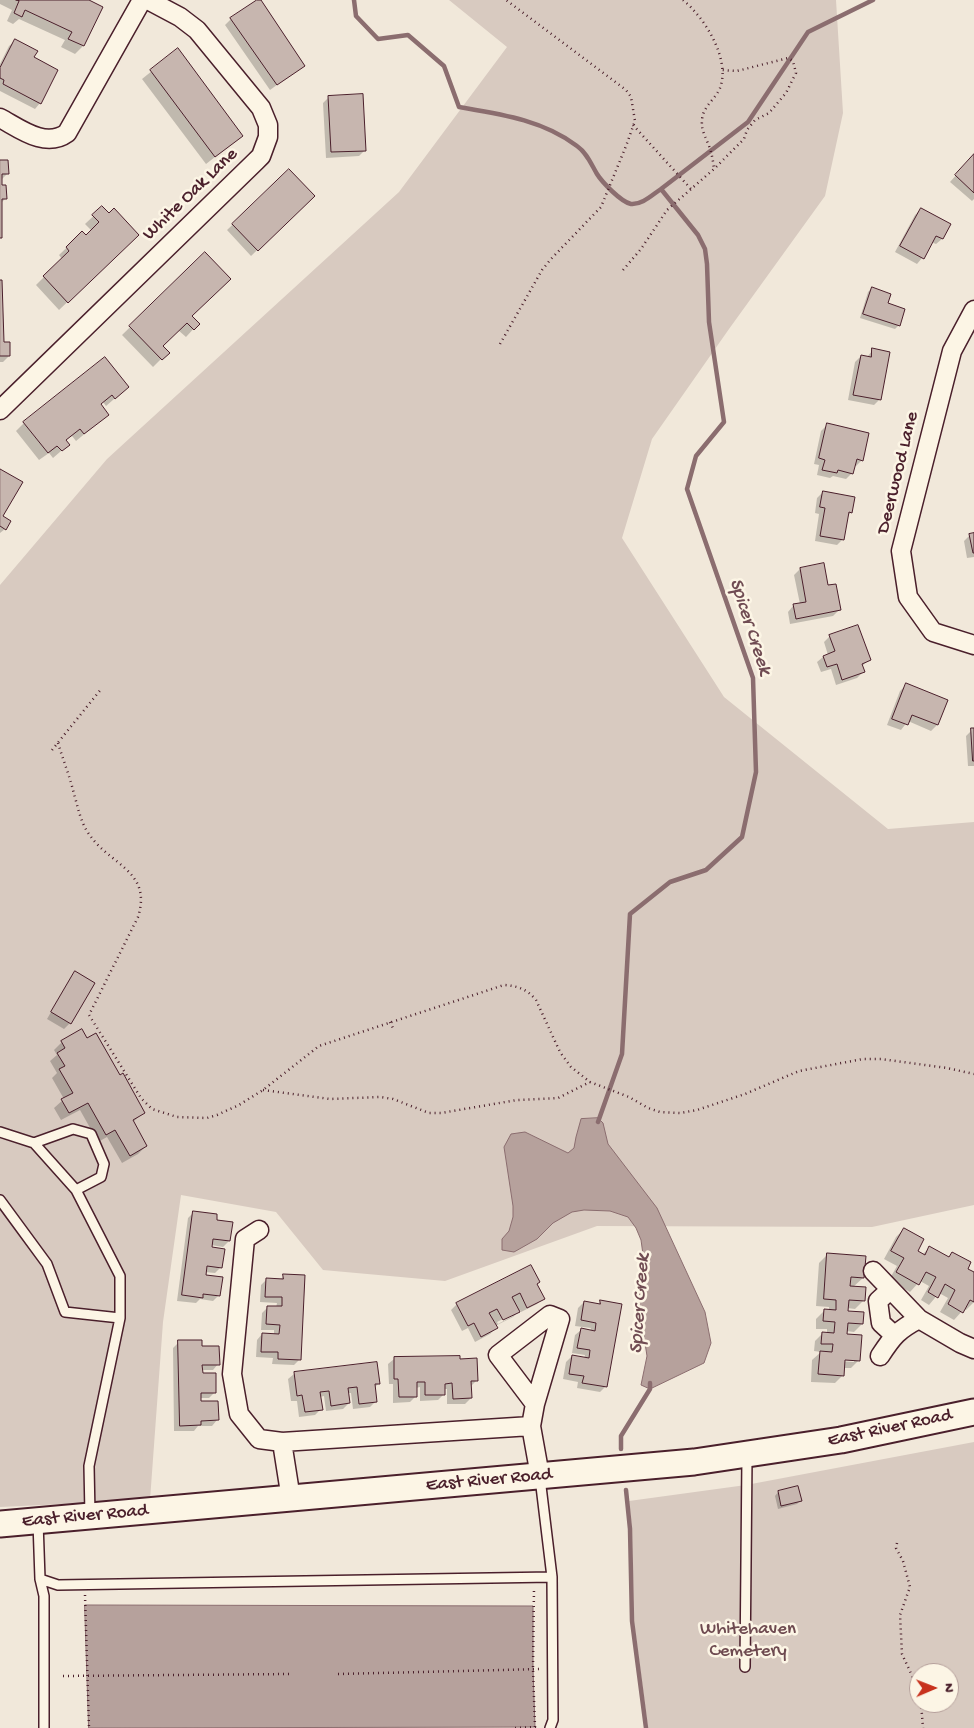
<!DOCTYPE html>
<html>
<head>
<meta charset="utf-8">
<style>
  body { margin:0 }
  #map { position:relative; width:974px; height:1728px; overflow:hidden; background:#f1e8da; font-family:"Gochi Hand",sans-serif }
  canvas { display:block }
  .north { position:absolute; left:909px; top:1663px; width:50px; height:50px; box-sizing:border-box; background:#fcf5e5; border:1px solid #b59f9b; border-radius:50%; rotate:89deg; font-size:14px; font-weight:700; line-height:20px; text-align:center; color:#4a1f2b }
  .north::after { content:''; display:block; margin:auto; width:18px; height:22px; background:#c8321e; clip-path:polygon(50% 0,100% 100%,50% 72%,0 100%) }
</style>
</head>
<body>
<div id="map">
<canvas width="974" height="1728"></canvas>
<div class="north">N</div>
</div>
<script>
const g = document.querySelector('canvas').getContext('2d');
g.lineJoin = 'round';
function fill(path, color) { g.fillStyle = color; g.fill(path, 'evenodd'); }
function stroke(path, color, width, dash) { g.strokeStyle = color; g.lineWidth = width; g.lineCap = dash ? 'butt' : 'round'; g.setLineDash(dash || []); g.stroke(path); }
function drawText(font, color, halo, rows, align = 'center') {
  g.font = font + ' "Gochi Hand",sans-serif'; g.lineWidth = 5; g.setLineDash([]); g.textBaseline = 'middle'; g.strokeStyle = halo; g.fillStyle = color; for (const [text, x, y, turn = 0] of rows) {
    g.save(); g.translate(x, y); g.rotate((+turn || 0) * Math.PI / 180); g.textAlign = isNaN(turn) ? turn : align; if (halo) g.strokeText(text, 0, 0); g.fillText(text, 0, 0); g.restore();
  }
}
fill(new Path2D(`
  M449,0H836L843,113L825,196L729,329L652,439L622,538L724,697L888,829L974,822V1205L872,1227L597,1226L445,1281L323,1270L276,1212L181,1195L163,1322L150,1500L0,1507V585L107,459L399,192L507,47Z
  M974,1442V1728H648L634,1622L632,1529L629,1501L746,1485ZM919,1673H949V1703H919Z`), '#d8cac0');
const water = new Path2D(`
  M598,1118L603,1123L608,1144L657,1208L705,1312L711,1343L704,1363L650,1389L641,1385L647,1356L638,1298L646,1276L641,1240L636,1228L628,1217L610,1211L584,1210L572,1212L553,1223L537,1239L514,1252L502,1250V1239L509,1231L513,1217V1206L504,1147L511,1134L525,1132L568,1153L574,1148L576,1137L581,1119Z
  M85,1605L533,1606V1669L535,1727L89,1728Z`);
fill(water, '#b6a19c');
stroke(water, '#8b6d6f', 1);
fill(new Path2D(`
  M0,0H86L83,46L75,54L61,47L65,40L19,19L13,24L7,21L12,10L0,4Z
  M259,0L303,66L270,90L225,25L231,19Z
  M15,41L33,58L40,103L35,109L0,91V64L9,46Z
  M178,50L242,136L206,164L142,79Z
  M329,97L365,150L359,156L326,158L323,103Z
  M974,155V199L972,201L950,182Z
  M0,161L7,174L1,180V187L5,199L1,203L0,239Z
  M289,171L313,196L251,256L227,230Z
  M102,208L108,214L138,235L59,310L36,285L62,259L59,255L82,233L86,236L92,231L85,224Z
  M921,209L942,239L936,244L931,242L922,258L917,264L895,252L915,215Z
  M205,254L190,317L198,324L186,337L178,330L162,346L168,352L153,367L122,335Z
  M0,281L3,344L9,356L3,362H0Z
  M872,288L886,304L899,325L895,329L860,318L868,292Z
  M873,350L880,399L874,405L848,400L855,362L861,356L867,357Z
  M128,387L106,406L103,402L100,405L99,422L76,441L72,436L65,441L68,445L53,458L49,453L39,460L16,431L24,423Z
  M827,425L862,460L856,466L854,465L852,473L846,479L833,476L830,478L817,475L819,465L814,464L821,431Z
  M0,470L1,517L5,529L0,533Z
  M823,492L851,512L847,517L843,539L837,545L815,541L819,514L815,513L817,498Z
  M974,534V557L967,558L964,541L970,535Z
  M800,569L827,587L839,610L833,616L790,624L788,612L793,606L800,604L794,575Z
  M830,636L869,660L861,667L863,672L857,678L836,685L831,669L821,672L817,662L823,657L828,655L824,642Z
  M906,685L946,700L937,725L931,731L908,721L901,730L887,725L900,691Z
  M972,730H974V766H968L966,736Z
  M75,973L70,1023L64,1029L47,1019L70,979Z
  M87,1039L120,1077L144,1112L133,1122L146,1146L138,1154L122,1163L107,1137L98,1142L80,1110L61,1120L54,1108L64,1099L52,1078L57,1073L50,1061L57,1055L54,1050L62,1042Z
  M194,1212L215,1221L229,1241L223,1247L211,1245L221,1267L215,1273L205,1272V1276L219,1295L213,1301L200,1299L196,1303L177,1301L188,1218Z
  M904,1229L916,1252L922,1255L929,1248L974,1274V1302L966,1310L964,1309L954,1320L940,1312L948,1298L939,1293L929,1305L921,1300L929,1286L920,1281L910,1292L889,1280L897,1266L884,1259L896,1237Z
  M827,1255L863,1278L853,1287L863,1301L855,1309L847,1308V1312L862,1324L854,1332L846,1331V1335L859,1360L851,1368H843V1375L835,1383L811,1382L812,1360L821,1352L814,1351L815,1341L823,1333H827V1329H816V1319L824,1311H829V1307L816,1306L819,1263ZM839,1358L854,1359V1362L839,1361Z
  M284,1276L300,1359L294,1365L272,1364L273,1358L256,1357L257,1340L262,1334L274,1335V1330H261L262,1313L268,1307L276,1308L277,1303L260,1302L261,1285L267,1279L280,1280Z
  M536,1284L543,1298L537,1304L521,1312L520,1310L513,1317L495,1326L496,1328L490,1334L475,1342L468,1328L462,1331L451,1310L457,1304ZM513,1314V1316L498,1324L497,1322Z
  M601,1301L606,1386L600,1392L577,1388L578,1382L563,1379L566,1362L572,1356L584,1359L585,1355L572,1353L575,1335L581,1330L590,1331L591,1328L575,1326L578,1308L584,1302L597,1305Z
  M179,1342L201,1348L218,1364L213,1370H201L215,1392L209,1398H200V1403L217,1420L212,1426H198L194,1431H174L173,1348Z
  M394,1359L459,1360L477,1380L470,1387L471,1398L465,1404H447V1389H444V1394L438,1400L420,1401V1387L416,1388V1396L410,1402L393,1403V1384H389L388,1364Z
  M294,1374L379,1383L374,1388L376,1401L370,1407L353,1409L351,1393H347L349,1403L343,1409L326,1411L324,1396L320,1397L321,1409L315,1415L299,1417L297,1401H291L288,1379Z
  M797,1487L801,1500L797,1504L778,1509L775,1496L778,1492Z`), '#0003');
stroke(new Path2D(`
  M354,0L356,16L378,39L408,35L444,66L459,107C500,114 543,120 577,146C587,153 591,164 597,174C602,182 621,202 631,204C642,205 652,195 661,189L698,235L705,249L707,264L709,322L724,422L696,456L687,489L753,678L756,772L742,837L706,870L670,882L630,914L622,1054L598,1122
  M661,189L748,122L808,32L873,0
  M621,1449V1436L650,1389V1383
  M626,1490L630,1529L632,1621L646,1728`), '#8b6d6f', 4.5);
const building = new Path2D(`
  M16,0H89L103,7L84,46L68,39L72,32L25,10L22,17L14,13L19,1Z
  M257,0H261L305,66L277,85L230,18Z
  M15,39L38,51L34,57L58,70L41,104L3,84L4,80L0,78V68Z
  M178,48L243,136L215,157L150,70Z
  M363,94L366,151L331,152L328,96Z
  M974,154V193L955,175Z
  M0,160H8L9,174H2V185H6L7,199H2V238H0Z
  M289,169L315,196L258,251L232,224Z
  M102,206L109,213L114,208L139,235L68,303L43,276L69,251L66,247L82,231L86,235L99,222L92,215Z
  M921,208L951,224L943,239L936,236L924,259L900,246Z
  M205,252L231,279L192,316L200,324L194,330L187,323L163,346L170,353L162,360L129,326Z
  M0,280H2L4,342H10V356H0Z
  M872,287L891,294L888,303L905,309L900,326L863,314Z
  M872,348L890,352L881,400L853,395L861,355L871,357Z
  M105,357L129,387L115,399L112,395L101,404L109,415L84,434L80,429L66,440L70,445L62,451L57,446L48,453L23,422Z
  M827,423L869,433L863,461L857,459L853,474L838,470L837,473L822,470L825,460L819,458Z
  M0,469L23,482L3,516L11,521L6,530L0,526Z
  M823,491L855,497L852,513L849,512L844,540L820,536L825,508L820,507Z
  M974,533V553H973L969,534Z
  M824,563L828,585L836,584L841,610L796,619L793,604L806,602L800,568Z
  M858,625L871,660L862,664L865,672L842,680L837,664L827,667L823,656L835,651L829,635Z
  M906,683L948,700L938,725L912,715L908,725L892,719Z
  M971,728H974V761H973Z
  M75,971L95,983L71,1024L51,1012Z
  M82,1029L87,1038L96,1033L120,1075L123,1073L145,1113L133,1120L147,1146L130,1156L115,1130L106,1135L88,1103L69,1113L61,1099L73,1093L59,1069L65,1066L57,1053L65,1048L61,1041Z
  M193,1211L217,1214V1220L233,1222L230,1241L213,1239L212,1247L225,1249L222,1268L207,1266L206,1275L223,1277L220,1296L203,1294V1298L182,1295Z
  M904,1228L924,1239L918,1251L925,1255L929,1246L949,1257L952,1252L971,1262L968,1269L974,1272V1302L970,1300L963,1313L948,1304L955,1290L945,1284L938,1298L928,1292L936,1277L926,1272L919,1285L896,1272L904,1258L891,1251Z
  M827,1253L866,1256L864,1278L851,1277L850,1286L866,1287L865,1301L849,1300L848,1311L864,1312L863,1324L848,1323L847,1334L862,1335L860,1361L845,1360L844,1376L818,1374L820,1351L832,1352L833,1344H821L822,1332L834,1333L835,1322L823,1321L824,1309L836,1310V1300L824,1299Z
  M531,1265L540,1282L537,1284L545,1299L527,1308L520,1293L512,1297L520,1312L503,1320L497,1309L489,1313L498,1328L481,1337L474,1323L468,1326L456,1303Z
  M283,1274L305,1275L301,1360L278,1359V1352H261L262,1333L279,1334L280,1325L266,1324L267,1306H282V1297H265L266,1278L283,1279Z
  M600,1300L622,1304L607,1387L582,1383L584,1376L569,1374L572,1355L589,1358L590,1350L577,1348L581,1328L595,1331L596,1323L581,1320L584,1301L600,1304Z
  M178,1340H202V1346H219L220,1365H202L203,1373H216V1393H201V1401H218L219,1420L201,1421V1425L180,1426Z
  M460,1356V1359L477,1358L478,1381H471L472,1398L453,1399L452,1383L445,1384V1395H425V1382H417V1397H399L398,1379H394V1357Z
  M377,1362L380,1384H375L377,1402L359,1404L357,1387L348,1388L350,1403L331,1406L329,1391L320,1392L323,1410L305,1412L302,1395L297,1396L294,1372Z
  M798,1486L802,1501L781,1506L778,1491Z`);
fill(building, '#c7b6af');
stroke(building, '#4a1f2b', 1);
const service = new Path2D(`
  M0,1132L34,1143L76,1190L120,1276V1318L89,1466L90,1515
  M34,1143L73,1129L91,1134L104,1164L101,1177L76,1190
  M0,1200L47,1264L65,1312L120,1318
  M38,1522L40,1579L58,1585L552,1577L540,1478
  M40,1579L44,1596V1728
  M745,1667L747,1457
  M550,1728L553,1720L552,1577`);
const minor = new Path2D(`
  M0,118C19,128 45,149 67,133L142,0
  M974,310L952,351L901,551L908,597L933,632L974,645
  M0,410L256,161L261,156L268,137V125L261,108L197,30L180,17L148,0
  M259,1230L245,1239L232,1374L239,1414L259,1439L282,1442L531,1426
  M873,1271L919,1319L960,1343L974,1349
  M890,1290L878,1301L881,1323L894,1335
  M880,1356C893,1336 898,1330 919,1319
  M535,1404L498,1355L550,1315L560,1319L535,1404L531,1426L540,1476
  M282,1442L291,1499`);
const secondary = new Path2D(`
  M0,1524L694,1462L841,1440L974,1412`);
stroke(service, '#4a1f2b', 12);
stroke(minor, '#4a1f2b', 21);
stroke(secondary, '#4a1f2b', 29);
stroke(new Path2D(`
  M683,0C704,17 731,59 720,88C715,100 702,107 702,121C701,130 706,138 709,146C712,154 713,161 714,169
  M633,125L691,189
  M623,270L641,249L667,210L714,169L744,139L747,130L755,120L769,113L786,93L796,73L793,61L788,58L737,71L722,70
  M500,344L542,270L551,259L601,207L626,146L635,121L631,97L626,90L506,0
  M58,743C63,760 70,777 74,794C78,807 80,820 87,831C107,865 153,869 138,917L89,1015L141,1098L152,1109L177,1117L207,1118L217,1115L239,1105L263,1090L319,1046L504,985C518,986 527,989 536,1000L560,1052L571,1067L590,1082L629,1097L648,1108L660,1112L680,1113L697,1110L745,1094L799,1071L863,1059H881L947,1068L974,1074
  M52,750L102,688
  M390,1022L393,1028
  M263,1090L330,1099L380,1097L393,1099L429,1113H441L517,1100L558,1098L590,1082
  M897,1543L896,1548L903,1561L910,1587L900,1615L902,1654L919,1691
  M85,1595L89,1728
  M338,1674L542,1669
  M63,1676L290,1674
  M921,1703L923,1728
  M515,1728L535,1727L533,1669L534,1588`), '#4a1f2b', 2.5, [1, 4]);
stroke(service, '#fcf5e5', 9);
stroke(minor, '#fcf5e5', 18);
stroke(secondary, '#fcf5e5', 25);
drawText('19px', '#4a1f2b', '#fcf5e5', [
  ["White Oak Lane",191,195,-44],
  ["Deerwood Lane",899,473,-76],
  ["East River Road",890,1429,-12],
  ["East River Road",489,1481,-5],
  ["East River Road",85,1517,-5]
]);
drawText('19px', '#6e4a50', '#fcf5e5', [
  ["Whitehaven",748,1630],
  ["Cemetery",748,1652]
]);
drawText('italic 20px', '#704c53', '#fcf5e5', [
  ["Spicer Creek",749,627,72],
  ["Spicer Creek",641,1304,-86]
]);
</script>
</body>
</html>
